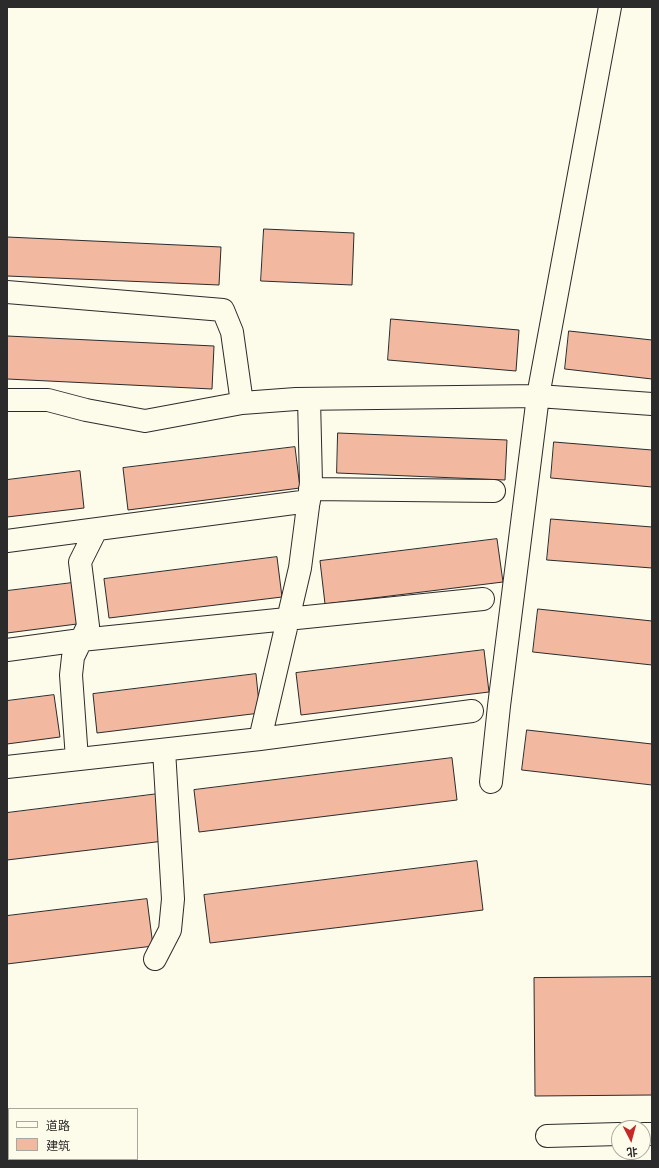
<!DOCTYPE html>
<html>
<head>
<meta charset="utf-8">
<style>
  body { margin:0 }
  #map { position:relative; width:659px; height:1168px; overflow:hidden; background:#fdfbea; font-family:Karla,"Noto Sans SC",sans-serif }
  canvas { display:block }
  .frame { position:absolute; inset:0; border:8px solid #2b2b2b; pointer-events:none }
  .legend { position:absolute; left:8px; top:1108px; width:130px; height:52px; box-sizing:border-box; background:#fdfbea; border:1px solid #a9a89e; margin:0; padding:5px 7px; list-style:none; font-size:12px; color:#2b2b2b }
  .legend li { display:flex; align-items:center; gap:8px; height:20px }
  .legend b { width:20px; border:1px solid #a9a89e }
  .north { position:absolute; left:611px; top:1120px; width:40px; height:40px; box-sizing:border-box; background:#fdfbea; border:1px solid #a9a89e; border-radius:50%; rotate:174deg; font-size:11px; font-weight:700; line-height:16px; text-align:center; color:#2b2b2b }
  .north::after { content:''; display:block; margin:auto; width:14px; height:18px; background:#c62828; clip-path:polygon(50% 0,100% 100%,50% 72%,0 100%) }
</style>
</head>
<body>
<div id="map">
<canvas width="659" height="1168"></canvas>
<div class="frame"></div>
<ul class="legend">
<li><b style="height:5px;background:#fdfbea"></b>道路</li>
<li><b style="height:11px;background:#f2b8a0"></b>建筑</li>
</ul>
<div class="north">北</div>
</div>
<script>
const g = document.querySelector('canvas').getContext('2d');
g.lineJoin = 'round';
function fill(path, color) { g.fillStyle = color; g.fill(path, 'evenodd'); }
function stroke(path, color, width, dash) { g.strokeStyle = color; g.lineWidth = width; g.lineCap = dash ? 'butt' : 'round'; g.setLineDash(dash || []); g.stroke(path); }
const building = new Path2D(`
  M264,229L354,233L352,285L261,281Z
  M7,237L221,247L219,285L7,276Z
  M391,319L519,330L516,371L388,360Z
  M569,331L652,340V379L565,369Z
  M7,336L214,346L212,389L7,379Z
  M338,433L507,440L505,480L337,473Z
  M554,442L652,450V487L551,478Z
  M295,447L300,488L128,510L123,468Z
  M80,471L84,508L7,517V480Z
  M551,519L652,527V568L547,560Z
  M497,539L503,582L325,604L320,561Z
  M277,557L282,597L109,618L104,579Z
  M72,583L77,624L7,633V591Z
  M538,609L652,621V665L533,652Z
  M484,650L489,692L301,715L296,673Z
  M256,674L260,713L97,733L93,694Z
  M54,695L60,737L7,744V701Z
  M527,730L652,744V785L522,770Z
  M452,758L457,800L199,832L194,790Z
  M158,794L164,841L7,860V813Z
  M477,861L483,910L210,943L204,895Z
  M147,899L153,946L7,964V916Z
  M652,977V1095L535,1096L534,978Z`);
fill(building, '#f2b8a0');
stroke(building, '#2b2b2b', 1);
const minor = new Path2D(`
  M7,292L223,310L232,332L242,403
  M7,400H48L86,410L145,421L242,403L296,399L538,396L652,404
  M310,489L494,491
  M7,541L309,501
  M7,650L81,640L483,599
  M260,739L300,568L311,483L309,399
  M77,759L71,675L73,657L88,626L80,562L96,530
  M7,767L260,739L472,711
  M491,782L499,706L538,396L610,7
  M155,959L170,930L173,899L164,750
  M643,1134H652
  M547,1136L619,1134`);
stroke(minor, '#2b2b2b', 24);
stroke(minor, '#fdfbea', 22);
</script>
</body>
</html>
